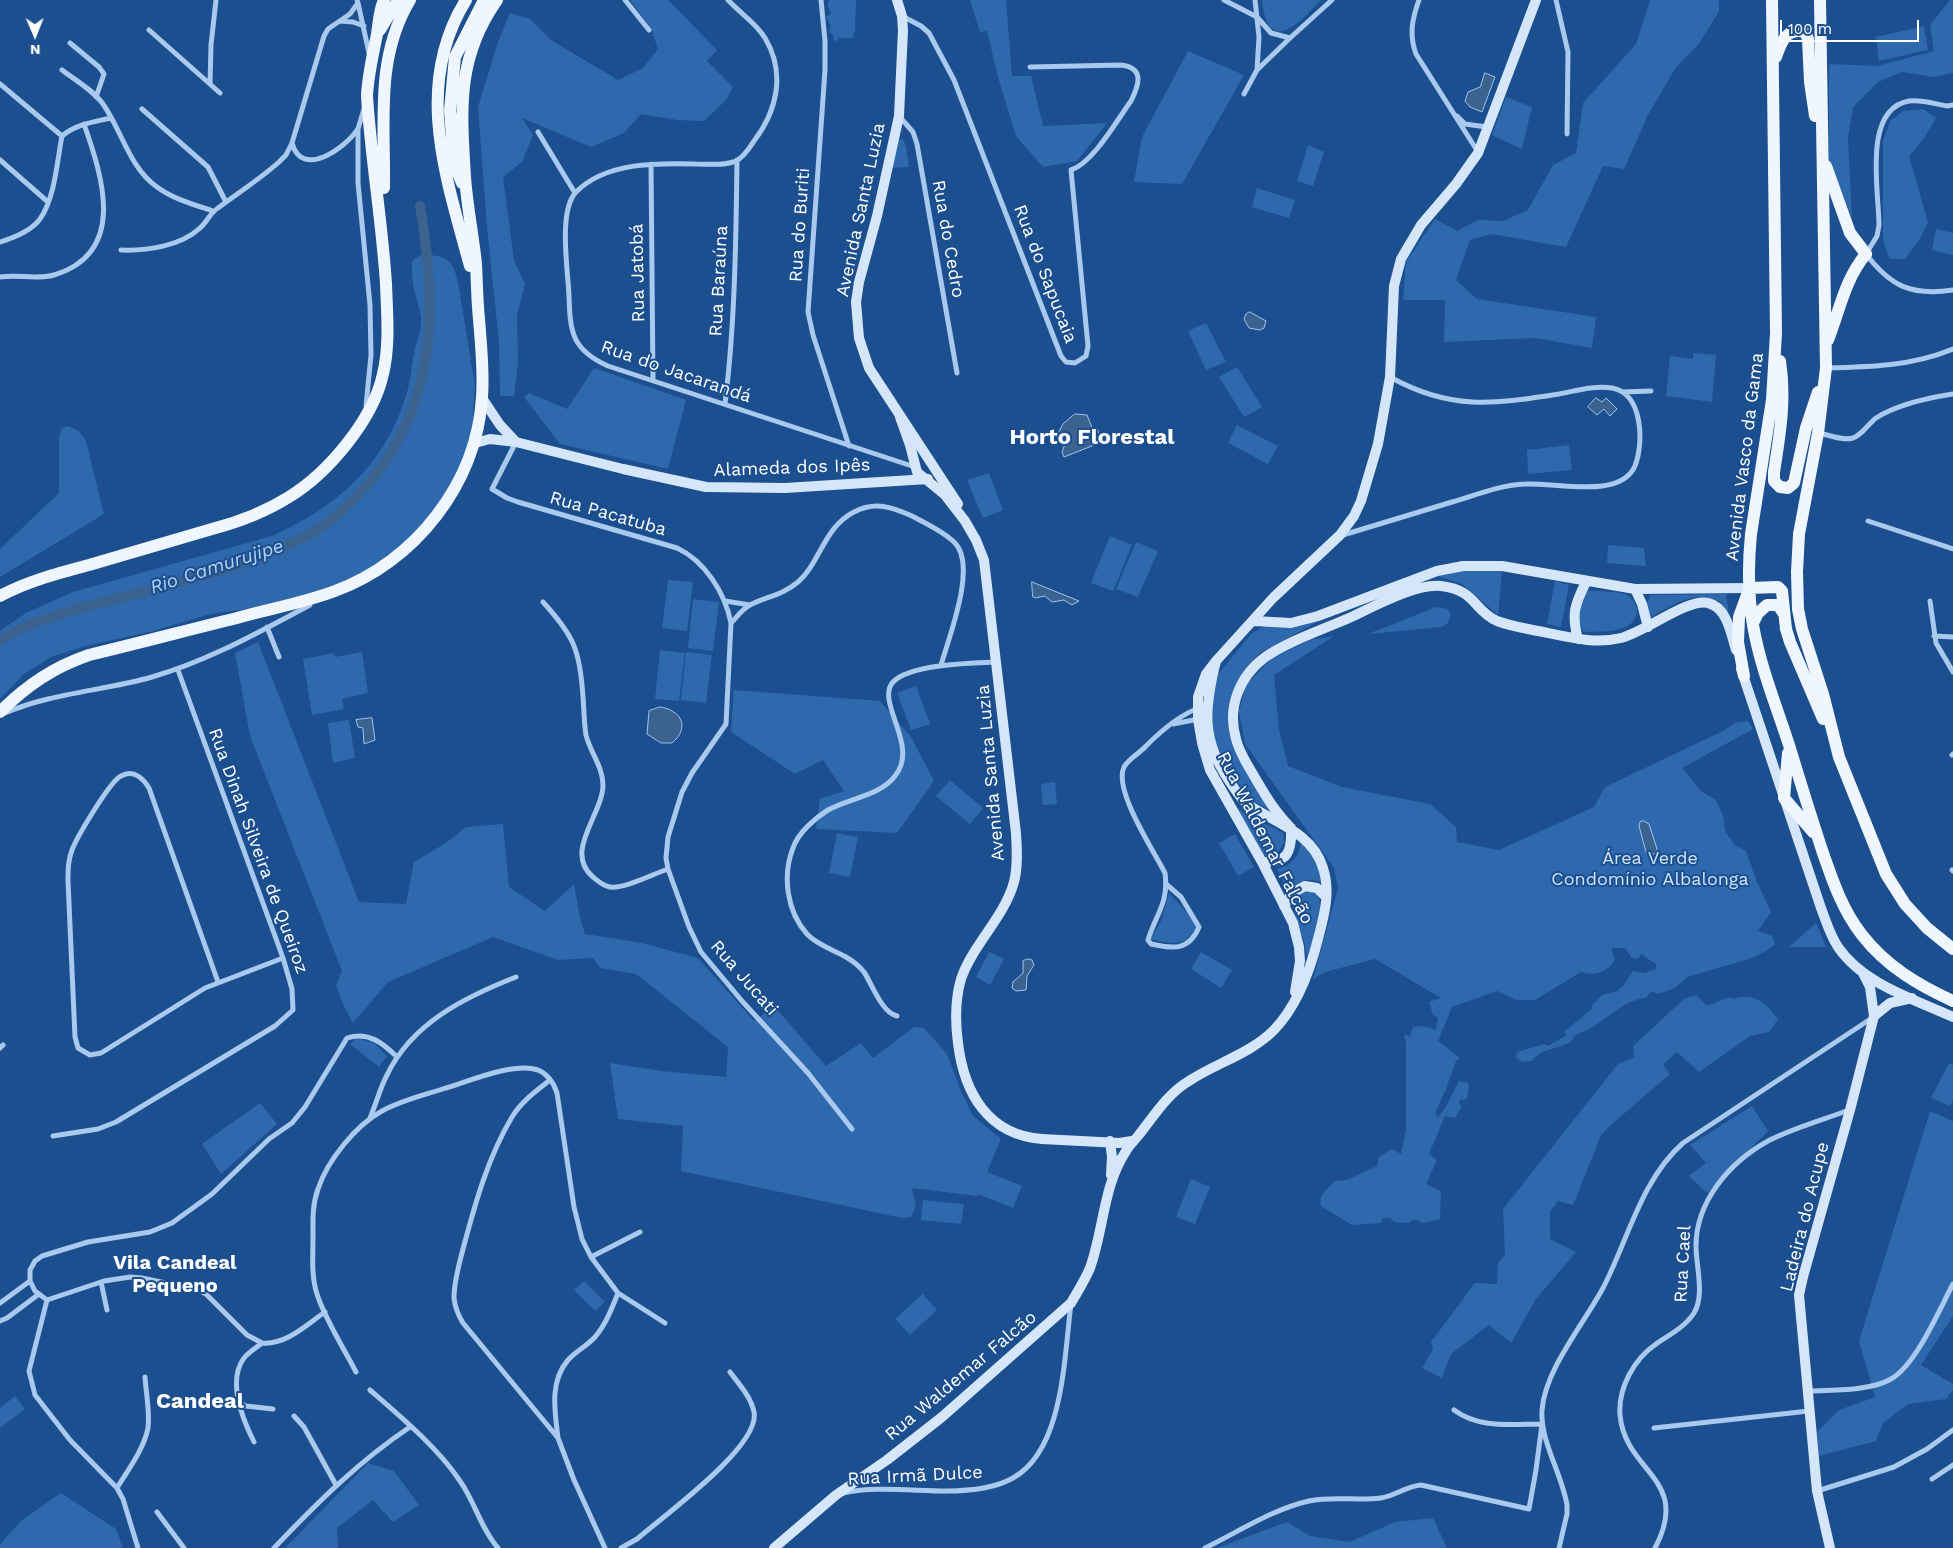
<!DOCTYPE html>
<html>
<head>
<meta charset="utf-8">
<style>
  body { margin:0 }
  #map { position:relative; width:1953px; height:1548px; overflow:hidden; background:#1b4f8f; font-family:"Work Sans",sans-serif }
  canvas { display:block }
  .north { position:absolute; left:10px; top:10px; width:50px; height:50px; -webkit-text-stroke:4px #1b4f8f; paint-order:stroke; rotate:179deg; font-size:14px; font-weight:700; line-height:20px; text-align:center; color:#fff }
  .north::after { content:''; display:block; margin:auto; width:18px; height:22px; background:#fff; clip-path:polygon(50% 0,100% 100%,50% 72%,0 100%) }
  .scale { position:absolute; left:1780px; top:20px; width:139px; height:22px; box-sizing:border-box; border:2px solid #fff; border-top:0; padding-left:6px; font-size:15px; line-height:18px; white-space:nowrap; color:#fff; -webkit-text-stroke:4px #1b4f8f; paint-order:stroke }
</style>
</head>
<body>
<div id="map">
<canvas width="1953" height="1548"></canvas>
<div class="north">N</div>
<div class="scale">100 m</div>
</div>
<script>
const g = document.querySelector('canvas').getContext('2d');
g.lineJoin = 'round';
function fill(path, color) { g.fillStyle = color; g.fill(path, 'evenodd'); }
function stroke(path, color, width, dash) { g.strokeStyle = color; g.lineWidth = width; g.lineCap = dash ? 'butt' : 'round'; g.setLineDash(dash || []); g.stroke(path); }
function drawText(font, color, halo, rows, align = 'center') {
  g.font = font + ' "Work Sans",sans-serif'; g.lineWidth = 4; g.setLineDash([]); g.textBaseline = 'middle'; g.strokeStyle = halo; g.fillStyle = color; for (const [text, x, y, turn = 0] of rows) {
    g.save(); g.translate(x, y); g.rotate((+turn || 0) * Math.PI / 180); g.textAlign = isNaN(turn) ? turn : align; if (halo) g.strokeText(text, 0, 0); g.fillText(text, 0, 0); g.restore();
  }
}
fill(new Path2D(`
  M630,0H668L717,50L707,61L733,87L726,100L704,121L677,120L641,114L624,133L591,147L522,118L533,135L522,162L503,177L514,261L525,284L517,315L518,362L514,396H500L499,342L487,227L478,107L498,42L510,13L530,19L551,40L618,80L643,68L658,49L651,28Z
  M829,0H856L855,31L853,38H840L834,42L833,35L828,32L831,26L826,17L831,14L828,6Z
  M970,0H1006L1012,76H1031L1043,126L1107,123L1077,161L1043,167L1016,136L998,77L987,31L980,32Z
  M1262,0H1321C1300,22 1268,58 1262,0Z
  M1650,0H1719V11L1699,44L1676,67L1648,115L1624,169L1603,166L1566,247L1491,234L1470,240L1456,280L1477,299L1596,317L1592,348L1535,338L1444,342L1445,300H1403L1406,262L1435,219L1457,231L1478,220L1503,221L1528,210L1553,165L1576,153L1583,103L1636,44Z
  M1950,0H1953V73L1934,77L1902,72L1878,82L1853,107L1848,137L1852,218L1829,160V64L1877,66L1934,51L1930,25Z
  M1924,26L1928,50L1879,61L1876,37Z
  M1188,51L1244,75L1182,184L1134,182L1142,137Z
  M1506,97L1532,107L1522,149L1492,135Z
  M1923,109L1936,118L1925,137L1909,156L1928,222L1920,239L1905,259H1890L1883,240V141L1890,121L1903,111Z
  M902,138L906,146L909,167L891,168L898,141Z
  M1308,145L1324,152L1313,186L1297,181Z
  M1257,188L1295,200L1289,218L1252,207Z
  M1936,229L1953,233V255L1932,250Z
  M420,255C445,255 452,257 458,282L475,386L471,447L454,485L406,549L329,598L210,614L153,631L82,647L51,657L24,674L0,699V631L26,613L73,592L272,536C336,507 382,468 405,399C410,385 411,369 414,354C416,342 422,330 421,317C419,306 415,295 413,284C412,276 412,268 412,261Z
  M1206,323L1226,362L1206,370L1188,331Z
  M1693,353L1716,355L1712,402L1666,396L1670,356L1693,359Z
  M1237,367L1262,407L1244,417L1219,377Z
  M594,368L686,400L668,469L560,444L524,397L529,393L567,409Z
  M1237,425L1278,446L1268,464L1228,443Z
  M67,426L79,431L86,441L104,514L0,577V549L59,493V438L61,429Z
  M1569,445L1572,470L1528,474L1527,450Z
  M989,473L1003,510L983,518L967,480Z
  M1110,536L1132,545L1113,591L1091,583Z
  M1136,542L1158,551L1138,597L1116,589Z
  M1608,545L1644,548L1646,566L1607,563Z
  M1464,569L1502,571L1498,615L1462,584L1434,575Z
  M668,580L693,582L687,631L662,628Z
  M1555,581L1569,585L1561,627L1547,624Z
  M1585,590C1595,591 1619,591 1627,595C1632,598 1637,605 1637,611C1635,635 1599,631 1583,632C1576,616 1580,606 1585,590Z
  M1726,594L1730,621L1721,602C1691,589 1670,607 1644,621L1645,607L1651,595Z
  M693,599L719,602L713,651L688,648Z
  M1436,607L1448,609L1451,615L1447,624L1442,627L1368,634Z
  M1323,619L1260,653L1246,668L1232,697L1228,728L1233,747L1273,812L1251,800L1231,774L1212,740L1211,702L1219,673L1252,633L1265,626Z
  M1334,636L1274,675L1279,730L1288,766L1342,787L1430,804L1456,827L1457,842L1499,850L1594,807L1605,787L1725,730L1735,723L1748,721L1753,729L1682,768L1702,792L1716,800L1723,815L1725,831L1735,845L1746,851L1757,882L1771,912L1758,931L1772,936L1775,944L1766,951L1749,959L1687,977L1675,988L1658,994L1651,991L1646,998C1625,999 1608,1019 1589,1029C1584,1032 1578,1033 1575,1036C1571,1039 1574,1039 1570,1042C1558,1049 1540,1049 1532,1061L1523,1062L1516,1058L1517,1052L1544,1044L1548,1046L1567,1035L1564,1032L1592,1009V1005L1602,995L1617,991L1623,986L1633,971L1644,973L1656,969V964L1645,957L1642,954L1637,959L1632,958L1625,948H1611L1615,960C1607,972 1595,977 1581,972L1535,1000H1516L1497,991L1452,1007L1438,1041L1460,1058L1456,1061L1446,1089L1435,1113L1438,1117L1445,1108L1459,1081L1469,1083L1467,1099L1460,1100L1459,1104L1462,1106L1455,1118L1445,1116L1429,1154L1437,1160L1426,1184L1441,1191L1440,1219L1423,1223L1414,1219L1409,1223L1394,1222L1390,1218H1383L1381,1223L1352,1225L1321,1206C1318,1195 1327,1189 1335,1181L1347,1180L1377,1166L1379,1157L1392,1149L1401,1154L1406,1130V1043L1404,1035L1410,1036L1413,1027L1423,1026L1436,1030L1438,1018L1433,1015L1429,1002L1441,998L1375,959L1325,972L1313,979L1338,888L1334,868L1245,744L1239,711L1246,685L1271,659L1310,640Z
  M258,642L359,902L406,904L414,862L446,843L466,827L503,824L509,887L545,911L574,884L580,918L585,934L642,943L698,958L754,1021L774,1006L826,1066L861,1043L873,1058L914,1027L924,1028L947,1054L961,1091L973,1116L1001,1139L987,1172L1022,1186L1013,1208L978,1194L977,1196L912,1188L916,1206L911,1217L902,1218L681,1171L683,1126L618,1119L610,1063L661,1071L726,1077L728,1047L636,974L600,968L593,958L558,960L493,937L388,982L353,1023L343,1004L336,985L342,971L250,736L235,653Z
  M660,650L685,653L679,701L655,699Z
  M362,652L368,693L342,699L344,709L312,715L303,659L334,653L335,657Z
  M686,652L712,655L706,703L681,700Z
  M916,686L930,724L911,730L897,693Z
  M734,690L880,701L911,737L934,781L897,833L816,829L820,799L844,791L823,760L795,774L731,732Z
  M349,720L355,758L333,763L328,723Z
  M950,780L983,808L970,824L936,796Z
  M1055,782L1057,804L1043,805L1041,784Z
  M1235,807L1283,833L1284,842L1277,855C1273,856 1270,858 1266,856C1254,850 1242,819 1235,807Z
  M837,833L858,837L850,877L829,873Z
  M1235,834L1254,867L1238,876L1219,843Z
  M1301,842L1318,859L1325,883C1308,877 1303,879 1288,890L1277,869C1292,865 1298,858 1301,842Z
  M1306,891C1310,892 1314,891 1317,895C1326,905 1311,947 1308,961L1304,941L1294,912V903L1298,895Z
  M1169,893L1189,915L1196,926C1186,948 1171,944 1151,939L1162,919Z
  M1816,923L1826,947H1789Z
  M989,952L1004,959L990,985L976,977Z
  M1201,952L1232,970L1221,988L1191,969Z
  M1696,995L1707,1006L1730,997L1733,999C1755,992 1765,1003 1778,1019L1769,1032L1750,1036L1699,1072L1677,1052L1663,1065L1670,1074L1612,1124L1601,1135L1573,1205L1558,1201L1550,1212V1239L1576,1252L1536,1299L1511,1343L1489,1325L1451,1354L1442,1378L1422,1368L1433,1349L1431,1342L1475,1283L1497,1284L1498,1263L1505,1255L1503,1209L1618,1064L1634,1058L1633,1046L1684,999Z
  M357,1038L374,1043L387,1056L379,1067L350,1044Z
  M1949,1063L1953,1065V1100L1950,1106L1931,1098Z
  M260,1103L277,1124L221,1174L202,1144Z
  M1752,1106L1768,1131L1707,1193L1689,1176L1706,1163L1690,1145Z
  M1930,1111L1953,1121V1316L1921,1365L1953,1384V1390L1946,1399L1908,1404L1883,1423L1876,1441L1819,1456L1817,1432L1839,1410L1875,1397L1859,1341Z
  M1191,1179L1210,1187L1195,1224L1176,1217Z
  M923,1200L964,1204L961,1224L921,1220Z
  M584,1281L605,1302L595,1311L574,1290Z
  M923,1294L937,1310L910,1335L895,1319Z
  M15,1396L25,1409L0,1428V1408Z
  M368,1463L394,1471L419,1505L393,1522L373,1500L337,1528L338,1548H285Z
  M61,1493L116,1529L123,1548H0V1544L22,1520Z
  M1433,1518L1447,1548H1217L1287,1522L1310,1536L1350,1542L1395,1522Z`), '#2e69ad');
const water = new Path2D(`
  M1485,73L1495,77L1482,112L1470,107L1465,101L1468,92L1480,87Z
  M1250,312L1266,321L1264,328L1260,330L1249,328L1244,319L1246,314Z
  M1596,398L1602,402L1606,398L1617,409L1610,416L1604,409L1597,415L1588,407Z
  M1075,414L1087,415L1093,430L1097,428L1102,442L1064,457L1062,452L1065,444L1064,440L1056,437L1063,424Z
  M1032,582L1079,601L1072,605L1064,600L1052,602L1045,596L1035,598L1033,597Z
  M660,707C682,710 690,728 672,743H661L647,734L649,711Z
  M372,718L375,740L364,744L363,728L358,727L356,720Z
  M1644,821L1649,824L1657,849L1655,854H1649L1646,852L1639,826L1640,822Z
  M1028,959L1032,960L1034,965L1027,976L1026,990L1016,991L1012,988L1013,982L1023,973V961Z`);
fill(water, '#3c6290');
stroke(water, '#9cc4f0', 1);
stroke(new Path2D(`
  M0,641C34,616 108,602 150,590C204,575 262,562 310,534C333,521 350,504 367,485C438,403 437,306 420,206`), '#3c6290', 10);
stroke(new Path2D(`
  M625,0L649,30
  M728,0C740,13 756,23 765,38C786,73 777,111 754,141C750,147 744,157 736,161C725,166 708,164 695,164C656,163 606,162 576,192C558,211 568,270 569,296C570,332 572,350 608,366L915,467
  M821,0L825,41V70L808,312L813,335L849,446
  M1224,0L1257,17L1271,33L1290,38
  M1255,0L1259,37L1257,70
  M1419,0C1412,19 1409,35 1416,54L1478,152
  M1556,0L1568,52L1567,134
  M358,3L369,53
  M902,16L921,26L929,33L954,80L1061,356L1066,362L1075,363L1086,356L1088,346L1071,170C1093,163 1117,120 1131,101C1139,85 1145,68 1121,65L1030,67
  M340,21L353,22L364,26
  M149,30L220,93
  M70,43L99,67L104,74L96,97
  M62,70C75,80 93,90 103,104C122,131 129,167 157,187C173,199 195,205 213,211
  M0,84L62,136
  M210,84L211,45L216,0
  M1244,94L1257,70L1290,38L1332,0
  M1953,105L1947,106C1935,104 1921,99 1909,101C1862,109 1879,192 1879,225L1877,236L1866,254C1891,287 1912,296 1953,290
  M142,109L208,167L226,202
  M364,109L358,129V183L370,305L371,355L366,406
  M899,116L913,132L917,144L957,373
  M1457,116L1465,124L1487,127
  M538,132L575,193
  M292,143C302,180 346,147 357,130
  M0,160L48,202
  M651,164L653,381
  M0,242C13,238 32,230 40,219C55,198 57,161 62,136C76,124 94,122 111,118
  M121,250C147,251 181,246 200,228C207,222 210,213 218,208C238,193 260,179 279,162L286,155L292,143L324,36L328,29L350,14L358,3L357,0
  M0,277C18,274 36,280 54,275C127,253 103,178 84,124
  M1826,368C1870,367 1912,366 1953,349
  M1622,392L1651,391
  M725,404C735,323 736,241 737,160
  M1819,433C1829,435 1843,441 1853,438C1862,435 1868,424 1876,418C1898,404 1927,398 1953,394
  M516,442L492,489L507,498L518,502L677,548C705,561 725,593 731,623
  M1868,521L1953,549
  M1343,535C1379,524 1415,513 1452,502C1476,495 1500,485 1525,484C1555,482 1620,500 1635,466C1644,443 1643,393 1612,388C1595,385 1575,391 1559,394C1494,404 1451,411 1390,377
  M725,601L750,605
  M1930,601L1936,643L1953,672
  M543,602C574,636 580,650 583,697C584,709 584,723 586,735C590,752 603,767 603,785C603,814 563,852 593,877C598,881 603,886 610,887C624,889 653,874 668,869
  M267,627L279,657
  M1934,636L1953,637
  M5,713C51,693 103,691 152,677C208,661 259,632 310,605
  M1173,724L1199,719
  M1952,755L1953,754
  M1952,870L1953,871
  M1166,884L1181,897L1199,927C1189,951 1173,949 1151,944L1148,940C1156,914 1169,903 1165,873C1154,851 1113,790 1124,767C1129,758 1140,753 1146,746C1161,731 1179,715 1199,708
  M218,982L149,788C143,778 133,769 121,776C110,781 77,837 72,850C68,860 68,870 68,881L75,1037L78,1048L90,1055L101,1053L205,988L283,958
  M897,1016C882,1013 872,984 864,972C859,966 853,961 846,957C834,950 817,945 807,934C787,912 782,876 793,848C798,833 815,818 828,810C849,798 880,796 895,776C920,746 875,702 893,682C910,664 972,663 996,662
  M0,1048L3,1045
  M550,1080C536,1091 522,1101 512,1117C488,1157 475,1204 463,1249C459,1265 454,1281 454,1298C455,1307 458,1315 463,1323L558,1438L574,1480L605,1548
  M370,1118C376,1104 380,1088 387,1075C412,1023 465,997 516,977
  M852,1129L808,1073L742,1001L701,952L689,927L668,869L666,858L668,837L682,792L692,773L726,724L731,623C737,617 742,609 750,605C767,596 781,596 798,582C820,563 824,527 854,512C875,501 892,507 912,516C925,523 943,531 954,542C978,564 949,637 941,665
  M53,1136L98,1129L116,1122L275,1026L293,1010L292,989L283,958L178,670
  M591,1257L640,1232
  M101,1282L107,1310
  M47,1300L35,1291L30,1281V1270L35,1261L42,1256L88,1242L150,1232L172,1223L212,1194L269,1139L292,1123L305,1107L347,1038C368,1031 383,1043 397,1057
  M47,1300L29,1371L35,1395L70,1440L117,1488L123,1499L138,1548
  M47,1300L104,1281L130,1277L142,1278L199,1290L206,1294L247,1335L262,1343
  M0,1303L30,1281
  M0,1321L7,1318L39,1294
  M356,1372C344,1349 324,1317 317,1294C311,1276 313,1256 313,1238C313,1221 312,1205 318,1189C327,1161 356,1125 382,1111C402,1100 425,1095 446,1088C470,1081 513,1062 538,1070C548,1074 554,1084 557,1093L574,1207L582,1239L591,1257L618,1293L665,1323
  M370,1390C400,1416 438,1448 460,1481C475,1502 481,1529 498,1548
  M1808,1391C1832,1390 1871,1391 1891,1379C1916,1365 1939,1310 1953,1284
  M240,1403L246,1406L273,1409
  M294,1416L304,1427L336,1485
  M1654,1428L1809,1411
  M558,1438C555,1412 549,1382 568,1360C576,1351 587,1346 595,1337C606,1324 612,1308 618,1293
  M254,1442C243,1420 227,1381 244,1358C249,1352 256,1348 262,1343C286,1345 306,1325 325,1312
  M1932,1479L1953,1465
  M117,1488C128,1470 144,1449 148,1428C150,1412 146,1393 145,1377
  M1817,1491L1894,1467L1927,1449L1953,1430
  M843,1493C875,1486 914,1491 946,1491C967,1491 994,1489 1013,1478C1064,1450 1064,1356 1071,1304
  M157,1512L184,1548
  M274,1548C317,1503 359,1461 410,1427
  M621,1548L637,1539C662,1517 761,1446 754,1412C751,1397 739,1384 730,1372
  M1205,1548C1238,1532 1273,1509 1309,1501C1333,1496 1357,1501 1381,1498C1395,1496 1407,1486 1421,1485L1529,1509L1536,1470L1542,1424C1510,1424 1480,1429 1454,1410
  M1559,1548L1567,1514V1505C1562,1474 1540,1441 1542,1410C1545,1370 1583,1325 1603,1288C1628,1240 1641,1180 1683,1143L1872,1018
  M1655,1548C1692,1478 1625,1473 1620,1415C1618,1388 1634,1359 1656,1344C1669,1335 1685,1327 1694,1313C1705,1295 1696,1266 1696,1246C1696,1201 1730,1162 1768,1141C1793,1128 1823,1120 1849,1110`), '#a9c9ee', 5);
stroke(new Path2D(`
  M897,0L902,16L903,30L899,116L877,216L859,282L856,302L859,338L869,368L958,504
  M482,398L500,425L516,442
  M900,417L910,445L917,472L945,495L965,521L976,540L984,560L1016,833C1017,849 1018,867 1014,882C1004,918 973,944 961,979C955,1000 955,1021 958,1043C964,1093 988,1135 1042,1139L1119,1143L1132,1141
  M475,443L490,439L516,442L623,469L706,487L785,488L928,479
  M1635,589L1642,604L1648,627
  M1254,621L1291,623L1318,616L1437,571L1463,566H1502L1635,589L1749,588
  M1578,639C1571,614 1575,604 1586,582
  M1741,669L1821,908C1826,921 1830,935 1838,947C1863,984 1914,999 1953,1017
  M1291,828C1275,812 1265,795 1254,776C1247,764 1239,752 1236,739C1227,708 1239,677 1264,658C1286,642 1324,629 1349,618C1373,607 1416,583 1441,586C1476,590 1473,610 1497,621C1510,626 1524,628 1538,631C1565,636 1593,645 1621,638C1645,632 1688,598 1708,603C1727,607 1731,634 1736,650
  M1262,862C1288,863 1292,852 1291,828
  M1284,906L1292,893L1305,886L1317,888L1326,897
  M1295,992L1300,961L1299,947L1293,923L1262,862L1210,770L1202,743L1198,719V697L1206,674L1216,661L1273,598L1340,535L1354,516L1361,501L1378,444L1390,377L1394,286L1401,259L1421,225L1456,184L1478,153L1536,0
  M1874,1016L1890,1003L1912,998
  M1110,1141L1112,1157L1111,1175
  M774,1548L836,1495L887,1460L942,1417L1071,1303C1078,1291 1085,1280 1090,1268C1104,1229 1103,1186 1126,1151C1129,1145 1134,1141 1138,1136C1154,1116 1167,1094 1189,1081C1216,1063 1250,1054 1274,1030C1298,1005 1310,971 1318,939C1324,916 1331,892 1323,868C1313,834 1277,823 1250,806C1241,800 1236,791 1230,782C1201,740 1204,709 1216,661
  M1830,1548L1817,1491L1799,1295L1803,1277L1850,1110L1874,1016L1870,987L1863,973`), '#d6e6fa', 10);
stroke(new Path2D(`
  M466,0C413,85 446,177 470,266
  M1772,0L1776,333L1772,400L1751,534C1748,564 1748,595 1753,625C1760,666 1776,705 1789,745C1800,781 1811,817 1823,853C1833,882 1843,911 1862,935C1886,966 1918,985 1953,1001
  M1820,0L1826,368L1818,433L1799,534L1797,572L1798,609L1802,629L1823,694L1839,757L1886,874L1905,904L1927,928L1953,949
  M380,30L398,0
  M1776,57C1781,43 1786,27 1805,32L1808,39L1810,82L1815,116
  M1826,166L1850,233L1866,254C1845,279 1840,309 1828,340
  M462,183L454,164L450,110L455,57L484,0
  M384,188C385,123 375,58 410,0
  M1780,361C1786,399 1780,434 1774,472V481L1780,487L1788,488L1794,483L1806,428L1818,392
  M1749,588L1778,587L1782,591L1786,629L1790,642L1823,719
  M0,596C28,581 59,573 89,565C130,553 171,541 212,529C239,522 265,512 289,497C328,473 373,420 383,374C390,345 387,313 386,284C382,221 371,159 367,96C368,74 373,55 377,34C379,22 379,11 384,0
  M1753,623L1758,613L1767,605H1778L1784,614
  M1744,676L1738,642L1739,617L1747,595
  M0,712C27,685 54,667 89,655C139,643 188,630 237,618C269,609 303,603 335,591C415,562 477,483 482,397C484,371 481,345 479,319C477,300 477,282 476,264C473,234 467,206 465,177C461,110 456,58 497,0
  M1788,753L1784,798L1813,832`), '#f0f6ff', 12);
drawText('18px', '#fff', '#1b4f8f', [
  ["Avenida Santa Luzia",861,210,-78],
  ["Rua do Buriti",800,225,-86],
  ["Rua do Cedro",948,239,80],
  ["Rua Jatobá",638,273,-91],
  ["Rua do Sapucaia",1045,274,69],
  ["Rua Baraúna",719,281,-87],
  ["Rua do Jacarandá",676,372,19],
  ["Avenida Vasco da Gama",1745,457,-83],
  ["Alameda dos Ipês",792,468,-2],
  ["Rua Pacatuba",608,514,16],
  ["Avenida Santa Luzia",991,773,-95],
  ["Rua Waldemar Falcão",1265,838,63],
  ["Rua Dinah Silveira de Queiroz",258,851,70],
  ["Rua Jucati",744,978,49],
  ["Ladeira do Acupe",1805,1217,-76],
  ["Rua Cael",1683,1264,-87],
  ["Rua Waldemar Falcão",961,1376,-40],
  ["Rua Irmã Dulce",915,1476,-3]
]);
drawText('18px', '#cfe3fa', '#1b4f8f', [
  ["Área Verde",1650,859],
  ["Condomínio Albalonga",1650,880]
]);
drawText('italic 19px', '#b5d3f5', '#1b4f8f', [
  ["Rio Camurujipe",217,567,-18]
]);
drawText('bold 20px', '#fff', '#1b4f8f', [
  ["Vila Candeal",175,1263],
  ["Pequeno",175,1286]
]);
drawText('bold 22px', '#fff', '#1b4f8f', [
  ["Horto Florestal",1092,438],
  ["Candeal",200,1402]
]);
</script>
</body>
</html>
